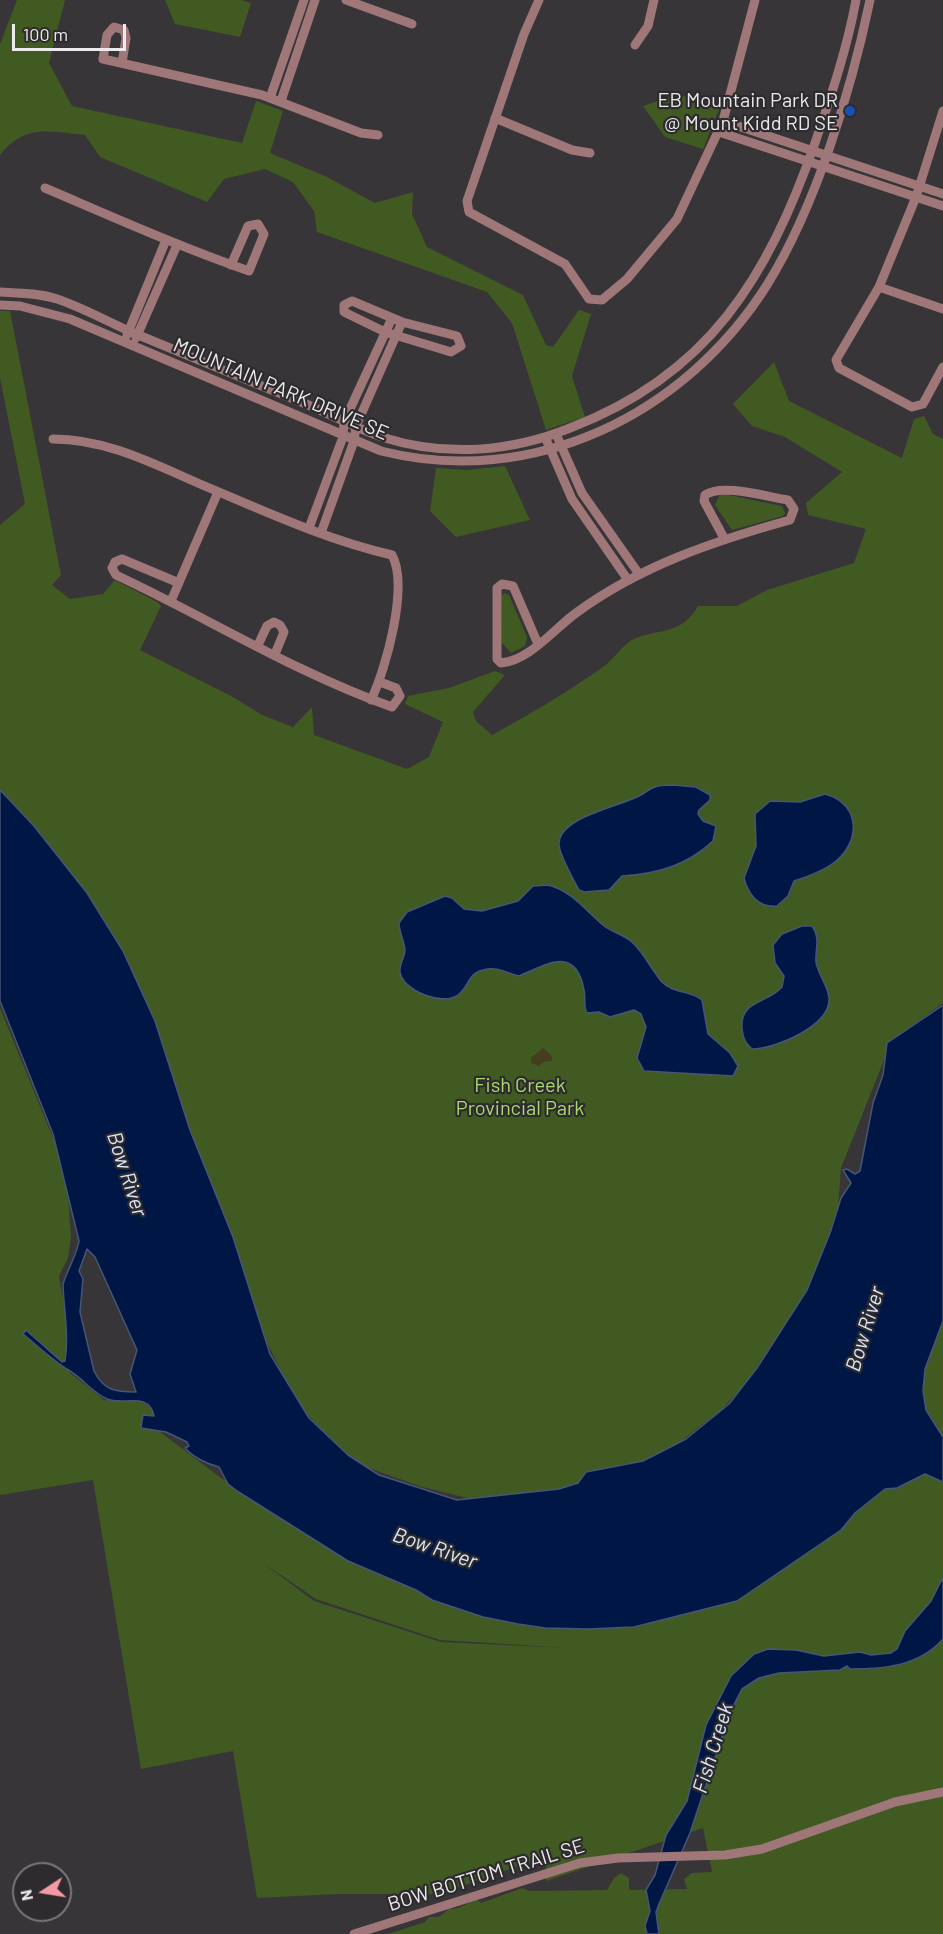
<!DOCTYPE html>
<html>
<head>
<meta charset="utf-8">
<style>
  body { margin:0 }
  #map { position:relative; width:943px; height:1934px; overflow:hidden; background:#373537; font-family:Barlow,sans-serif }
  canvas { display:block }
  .north { position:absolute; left:12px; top:1862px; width:60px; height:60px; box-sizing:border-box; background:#2d2b2d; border:2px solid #797779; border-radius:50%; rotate:258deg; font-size:16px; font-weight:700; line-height:24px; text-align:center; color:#eceaec }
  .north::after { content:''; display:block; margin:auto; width:21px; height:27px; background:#f49aa6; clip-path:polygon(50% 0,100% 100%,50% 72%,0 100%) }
  .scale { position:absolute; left:12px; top:24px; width:114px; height:27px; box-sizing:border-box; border:3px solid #eceaec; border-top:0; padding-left:8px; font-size:18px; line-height:21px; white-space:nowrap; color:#eceaec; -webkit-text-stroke:4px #2d2b2d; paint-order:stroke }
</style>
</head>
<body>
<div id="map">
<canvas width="943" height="1934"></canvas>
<div class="north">N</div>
<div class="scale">100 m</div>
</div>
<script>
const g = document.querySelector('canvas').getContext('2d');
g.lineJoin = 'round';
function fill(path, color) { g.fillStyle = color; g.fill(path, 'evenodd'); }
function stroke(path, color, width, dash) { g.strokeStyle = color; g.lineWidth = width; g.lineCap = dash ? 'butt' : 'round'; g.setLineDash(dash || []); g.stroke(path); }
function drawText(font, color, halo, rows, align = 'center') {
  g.font = font + ' Barlow,sans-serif'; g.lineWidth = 4.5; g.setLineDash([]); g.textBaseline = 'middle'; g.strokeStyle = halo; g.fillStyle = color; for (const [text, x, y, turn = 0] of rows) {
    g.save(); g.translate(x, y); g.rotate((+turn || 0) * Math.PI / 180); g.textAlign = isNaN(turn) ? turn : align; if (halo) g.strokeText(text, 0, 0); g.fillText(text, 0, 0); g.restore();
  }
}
fill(new Path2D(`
  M17,0H65L49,63L72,106L242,143L256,101L283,111L270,153L327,177L375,203L413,192L412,214L427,247L523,295L546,345L553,347L579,310L591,314L572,376L585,417L546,430L512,323L487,292L317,232L314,211L293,182L265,169L224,179L207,202L100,157L85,135C50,131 24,124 0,155V44Z
  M165,0H241L251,3L240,37L175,24Z
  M678,94L719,109L703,149L665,137L643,106Z
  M0,311H10L61,575L52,585L70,599L103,594L115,580L157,602L161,606L140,650L233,697L262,715L293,727L312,707L314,735L407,769L429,757L443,722L405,704L408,696L449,688L495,671L505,675L473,712L476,721L492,735C531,714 567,692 603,667C614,659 623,644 634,639C658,628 681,636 698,606H737L767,590L854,563L866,529L808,515L806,503L842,472L785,437L752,426L733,404L774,362L789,401L902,458L914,419L924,416L933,434L943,439V1003L892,1040L841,1168L838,1210L828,1242L807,1292L745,1384L721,1410L677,1444L715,1483L457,1500L467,1498L419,1486L358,1464L331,1440L308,1415L289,1387L0,801V525L25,504L0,378Z
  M505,466L530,520L456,537L430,511L436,468L467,470Z
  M724,494L782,506L785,513L783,516L732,530L715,505L719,496Z
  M505,593L509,595L527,637L525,646L511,653L502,643L501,596Z
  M0,1008L55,1143L68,1195L71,1237L68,1258L59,1276L69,1333L66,1362L70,1373L104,1400L141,1401L154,1411L151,1425L221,1478L278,1511L447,1593L943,1283V1934H388L425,1922L429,1917H439L449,1909L458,1908L477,1899L481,1903L522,1888L530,1891L607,1890L614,1878L621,1873L629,1878V1890L687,1889L684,1879L692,1873L712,1872L703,1828L546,1881V1856L440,1894H338L257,1898L233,1751L141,1769L93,1480L0,1495ZM263,1563L316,1599L440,1640L569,1648L441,1642L314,1601Z`), '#415a21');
fill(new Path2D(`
  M543,1048L552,1056V1061L543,1062L539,1066L531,1063V1058Z`), '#463d1d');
const water = new Path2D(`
  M673,785L696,787L710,795V800L699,810L698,814L703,821L716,826L713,841C687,865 658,874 622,876L609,890L584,892L579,890C574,880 559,855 559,844C559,817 621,806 639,796C645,793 649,789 655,787C660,785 668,785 673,785Z
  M0,790L34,826L87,893L123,951L155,1021L190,1130L233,1237L270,1354L309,1418L348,1455L379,1475L457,1500L559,1489L578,1483L586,1472L643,1461L686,1439L729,1404L757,1368L807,1290L830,1233L841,1198L851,1183L843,1170L847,1169L855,1174L860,1171L873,1103L883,1075L887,1043L943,1005V1321L925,1369L923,1391L926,1410L943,1437V1482L925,1474L897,1488L885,1489L855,1513L841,1530L737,1601L634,1627L588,1629L545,1628L518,1624L483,1617L432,1600L416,1590L348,1561L237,1491L228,1484L219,1467C207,1464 193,1457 185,1448L189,1446L187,1442L166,1432L141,1428L143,1415L154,1416C149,1391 123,1406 107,1399C93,1393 83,1379 70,1371C53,1361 39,1347 23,1334L26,1330L62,1362L65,1361C69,1335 64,1311 63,1285C63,1279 77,1255 79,1241L53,1134L0,1001ZM87,1249L95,1257L137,1350L130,1374L136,1392C116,1392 104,1391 94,1371L80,1312L83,1279L79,1271Z
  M825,794C862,804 861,844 832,864C821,872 806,877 794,881L788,896L777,906C758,908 748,894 744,878L756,846L755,814L770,801L800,802Z
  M548,885C572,891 585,910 603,925C612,933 625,934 634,944C645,955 651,969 661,981C673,994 690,990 702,1000L708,1034L730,1053L738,1066L733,1076L644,1071L637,1058L646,1027L641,1014L634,1010L610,1017L599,1012L587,1013C583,1006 586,998 584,990C576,945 547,964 519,976C506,973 498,966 483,970C468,973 469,987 458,995C442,1006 403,991 400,972C399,964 405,957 405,950C404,940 399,932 399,923L407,912L445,896L452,898L464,909L482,911L518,901L533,886Z
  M802,926H812C821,938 815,949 816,962C818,975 828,985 829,998C831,1026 775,1049 752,1049C745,1043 743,1038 742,1028C740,1000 767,1004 782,987L784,976L775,963L773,945L782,934Z
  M943,1577V1639C919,1666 885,1669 850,1669L847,1666L840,1670L779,1673L759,1678L742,1689L730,1712L690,1833L659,1904L656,1912L659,1934H647L645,1926L650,1911L646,1890L655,1875L666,1835L687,1801L706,1725L731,1676L754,1654L768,1649L796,1650L824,1656L860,1652L871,1655L891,1653L897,1649L905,1631L931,1601Z`);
fill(water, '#001745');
stroke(water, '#475677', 1.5);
stroke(new Path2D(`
  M346,0L412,24
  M539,0L524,34L467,201L469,212L565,264L589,299L602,300L627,279L677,219L723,121L755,0
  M635,45L648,26L654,0
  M122,63L126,38L124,30L114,27L107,35L103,59L262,95L361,133L378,135
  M270,98L304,0
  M281,101L315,0
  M943,111L916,197L879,287L836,360L839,368L912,407L923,404L943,367
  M495,118L572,150L590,153
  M723,121L943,194
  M719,132L943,206
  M45,188C113,217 180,247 249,271L264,234L258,224L248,226L231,265
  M879,287L943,309
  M0,292C18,293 39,293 57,299C84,308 110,323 136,334C192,357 249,381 306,404C332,415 357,429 385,438C446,457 511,452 570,428C709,375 768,277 815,143C831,96 847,49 856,0
  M352,301L402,322L457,336L461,346L451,352L385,332L344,312V305Z
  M0,305L20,306L70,319L381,451C532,489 684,416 767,285C816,206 851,91 870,0
  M127,335L166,240
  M136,338L177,245
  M556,434L582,493L639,574
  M545,437L572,499L628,580
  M53,439C106,439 152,463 200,484C262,510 326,540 392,555C409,586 386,669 371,700
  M309,528L343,437L344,422L392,318
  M321,533L354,441L356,426L402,322
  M179,583L122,559L115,562L112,568L116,575C208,618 296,673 392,707L400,696L396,688L380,682
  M171,601L218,492
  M538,644L513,586L502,584L497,588V659L501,663C529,661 554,629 576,613C640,566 714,541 790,520L794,509L788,500C767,497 722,483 705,495L704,501L724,538
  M258,645L267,626L274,622L280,625L284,632L275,654
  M354,1934L580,1863L618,1858L725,1855L762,1849L895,1802L943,1792`), '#a07779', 9);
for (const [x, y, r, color] of [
  [850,111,6,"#1a4fb4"]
]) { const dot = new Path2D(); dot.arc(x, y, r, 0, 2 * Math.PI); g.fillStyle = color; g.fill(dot); stroke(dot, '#2d2b2d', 2); }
drawText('20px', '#eceaec', '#2d2b2d', [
  ["EB Mountain Park DR",838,100],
  ["@ Mount Kidd RD SE",838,123]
], 'right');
drawText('20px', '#eceaec', '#2d2b2d', [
  ["MOUNTAIN PARK DRIVE SE",281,389,23],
  ["BOW BOTTOM TRAIL SE",486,1875,-17]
]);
drawText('20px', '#aadb70', '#2d2b2d', [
  ["Fish Creek",520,1085],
  ["Provincial Park",520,1108]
]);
drawText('italic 21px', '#d9e5f8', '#2d2b2d', [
  ["Bow River",127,1174,72],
  ["Bow River",865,1329,-73],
  ["Bow River",435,1548,19],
  ["Fish Creek",713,1748,-73]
]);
</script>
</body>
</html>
